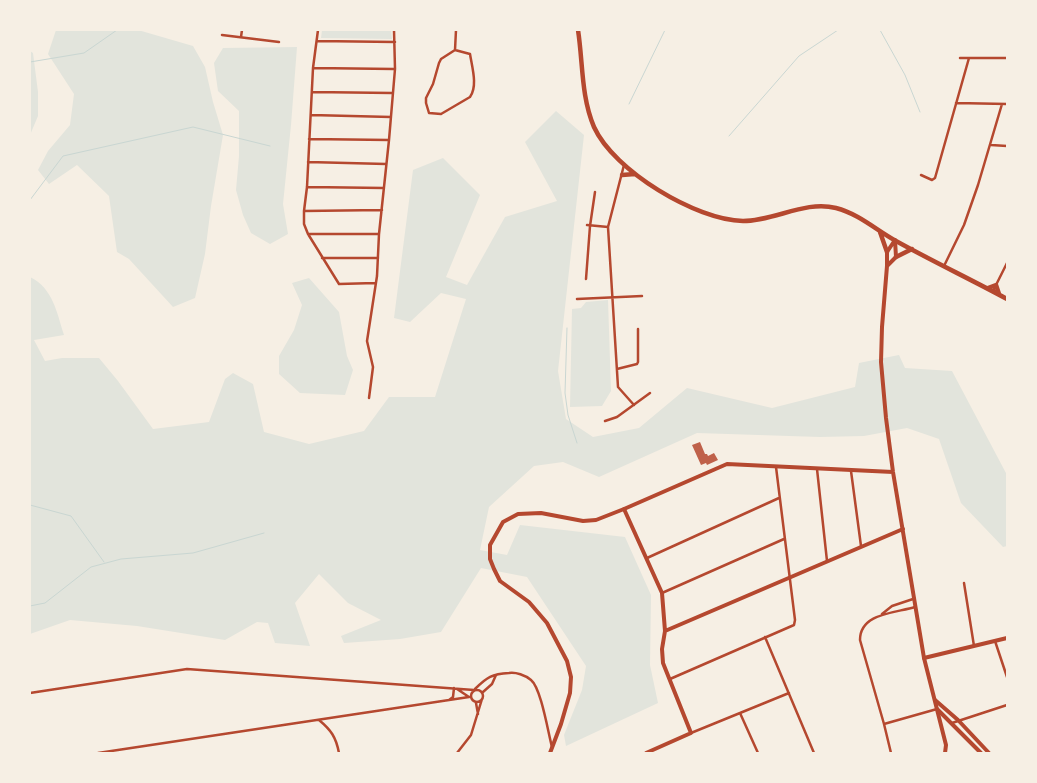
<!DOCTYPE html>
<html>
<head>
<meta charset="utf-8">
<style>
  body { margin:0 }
  #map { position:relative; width:1037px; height:783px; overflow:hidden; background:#f6efe4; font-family:"PT Sans",sans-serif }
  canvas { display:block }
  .frame { position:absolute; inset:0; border:31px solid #f6efe4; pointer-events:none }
</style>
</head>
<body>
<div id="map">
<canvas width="1037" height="783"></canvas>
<div class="frame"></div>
</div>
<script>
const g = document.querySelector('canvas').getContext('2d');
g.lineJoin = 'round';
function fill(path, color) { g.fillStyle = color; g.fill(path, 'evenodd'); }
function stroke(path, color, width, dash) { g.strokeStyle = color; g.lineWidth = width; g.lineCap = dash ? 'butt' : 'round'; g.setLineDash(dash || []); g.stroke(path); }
fill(new Path2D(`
  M56,30H138L193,46L205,67L213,102L223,135L211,206L205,254L195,298L173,307L129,259L117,252L109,196L77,165L49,184L38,170L48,151L70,125L74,94L48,54Z
  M322,30H391L392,39L321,38Z
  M297,47L291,125L283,204L288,234L270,244L251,233L243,215L236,190L239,156V111L218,91L214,63L223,48Z
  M30,51L33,53L38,92V116L30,135Z
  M556,111L584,135L558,371L566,419L593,437L639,428L687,388L772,408L855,387L859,363L899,355L905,368L952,371L1007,475V546L1003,547L961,503L939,439L907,428L864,436L820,437L697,433L599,477L563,462L534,466L489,507L480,550L507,555L520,525L625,537L651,595L650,665L658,703L566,746L564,735L582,690L586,666L527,577L481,568L441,632L400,639L344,643L341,636L381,620L348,603L319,574L295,603L310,646L275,643L268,623L257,622L225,640L137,626L70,620L30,634V277C53,288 57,313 64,335L34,340L45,361L62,358H99L118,381L153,429L209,422L225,379L233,373L253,384L264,432L309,444L364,431L389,397H435L466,299L441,293L410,322L394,318L413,170L443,158L480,195L446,277L467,285L505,217L557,201L525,142Z
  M309,278L339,312L347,356L353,370L345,395L300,393L279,374V356L294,330L302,305L292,283Z
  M608,300L611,391L602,406L570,407L572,309L581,308L586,302Z`), '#e2e4dc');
stroke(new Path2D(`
  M880,30L905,75L920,112
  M30,62L84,53L117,30
  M629,104L665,30
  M729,136L799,56L838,30
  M30,200L63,156L193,127L270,146
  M567,328L565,393L568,415L577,443
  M30,505L71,516L104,562
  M30,606L45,603L91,567L121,559L193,553L264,533`), '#c9d6d2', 1);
fill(new Path2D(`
  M700,442L705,454H707L708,456L714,453L718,460L707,465L706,463L701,465L692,445Z`), '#bf614a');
stroke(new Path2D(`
  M318,30L313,68L307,187L304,211V224L308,234L339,284L375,283
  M222,35L279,42
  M241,37L242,30
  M317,41L395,42
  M455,50L470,54C472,67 478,86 470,97L441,114L429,113L426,103V98L433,84L439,63L441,59L455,50L456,30
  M960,58H1007
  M313,68L394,69
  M312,92L392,93
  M956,103L1007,104
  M311,115L391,117
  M309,139L389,140
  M991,145L1007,146
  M308,162L386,164
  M624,165L608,227L618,387L634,405
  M921,175L932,180L935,178L969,58
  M308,187L384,188
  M304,211L382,210
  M587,225L608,227
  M308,234H379
  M322,258H378
  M944,266L964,225L978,185L1002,104
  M586,279L590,226L595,192
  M993,291L1007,263
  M577,299L642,296
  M617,369L637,364L638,362V329
  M369,398L373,367L367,341L377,276L379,234L389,140L395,69L394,30
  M605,421L617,417L650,393
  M817,469L827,561
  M851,471L861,546
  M647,558L779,498
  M964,583L974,646
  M662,593L784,539
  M882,614L892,606L913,599
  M765,637L814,753
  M995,641L1007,677
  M670,679L794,625L795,620L776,467
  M457,689L469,697
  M475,689C487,677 492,674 509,673C516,672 525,675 531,680C541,688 548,732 552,747
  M471 696a6 6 0 1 1 12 0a6 6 0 1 1-12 0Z
  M483,692L492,684L496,675
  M30,693L187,669L474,690
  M449,700L453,697L454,688
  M476,703L478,714
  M740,713L758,753
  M319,720C331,730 336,737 339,753
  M952,723L1007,705
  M884,724L937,709
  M691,733L789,693
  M98,753L469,697
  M457,753L471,735L482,699
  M891,753L884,724L860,640C860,613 896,613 915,607`), '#b5482f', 2.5);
stroke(new Path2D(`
  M624,509L662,593L665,631L662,649L663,663L691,733L646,753
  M665,631L903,529
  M924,658L1007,638
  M935,700L958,720L989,753
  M937,709L981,753`), '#b5482f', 4);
stroke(new Path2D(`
  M895,240L887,252V266L882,327L881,362L886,418L893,472L924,658L946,745L945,753
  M887,266L896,257L895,240
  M550,753L561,724L570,693L571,677L567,661L547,623L529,602L500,581L494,569L490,559V545L503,522L518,514L541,513L583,521L596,520L624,509L727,464L893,472`), '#b5482f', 4);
stroke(new Path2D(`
  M578,30C583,62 581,97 594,127C614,171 696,220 743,221C775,221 805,200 836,208C859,214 876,230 896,241C932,261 970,279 1007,299
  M622,175L635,174
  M880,232L887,252
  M896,257L912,249
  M988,288L996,285L999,294`), '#b5482f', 4.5);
</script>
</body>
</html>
